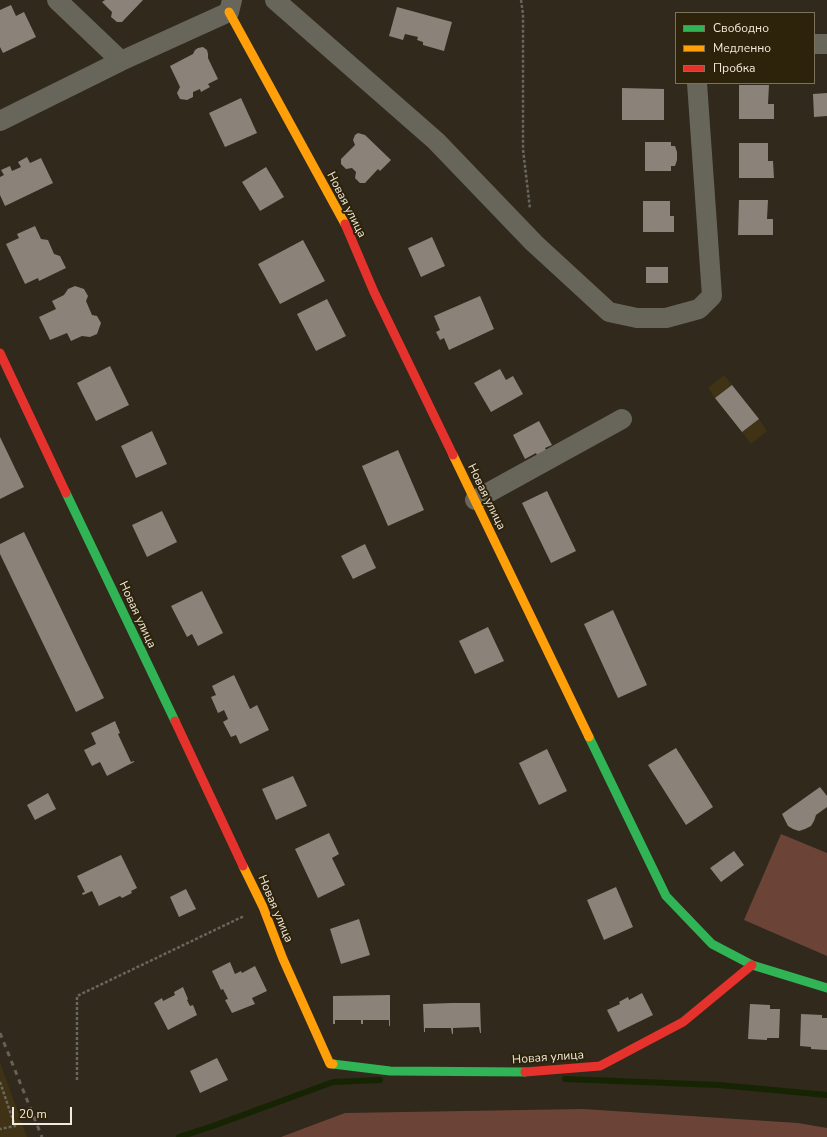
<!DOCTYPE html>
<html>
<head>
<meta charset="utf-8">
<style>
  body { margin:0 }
  #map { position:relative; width:827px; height:1137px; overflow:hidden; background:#30291c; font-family:"Nunito Sans",sans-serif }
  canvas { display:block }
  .legend { position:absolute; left:675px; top:12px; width:140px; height:72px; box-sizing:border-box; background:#2d220a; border:1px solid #7c725e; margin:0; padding:5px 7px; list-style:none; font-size:12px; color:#f2eadc }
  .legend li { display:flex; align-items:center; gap:8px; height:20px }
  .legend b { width:20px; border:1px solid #7c725e }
  .scale { position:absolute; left:12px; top:1107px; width:60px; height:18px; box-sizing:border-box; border:2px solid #f2eadc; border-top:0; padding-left:5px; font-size:12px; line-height:14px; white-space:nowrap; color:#f2eadc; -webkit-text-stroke:3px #2d220a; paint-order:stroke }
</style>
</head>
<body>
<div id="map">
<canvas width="827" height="1137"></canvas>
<ul class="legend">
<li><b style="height:5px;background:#30b455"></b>Свободно</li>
<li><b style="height:5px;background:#ff9f0a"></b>Медленно</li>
<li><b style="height:5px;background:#e5322d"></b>Пробка</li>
</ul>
<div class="scale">20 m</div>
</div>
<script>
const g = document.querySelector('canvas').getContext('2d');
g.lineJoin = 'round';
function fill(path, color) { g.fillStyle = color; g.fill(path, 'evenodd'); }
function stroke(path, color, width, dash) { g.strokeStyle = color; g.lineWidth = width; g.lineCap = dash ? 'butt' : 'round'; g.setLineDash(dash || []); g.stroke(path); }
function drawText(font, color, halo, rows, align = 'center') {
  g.font = font + ' "Nunito Sans",sans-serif'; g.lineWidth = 4; g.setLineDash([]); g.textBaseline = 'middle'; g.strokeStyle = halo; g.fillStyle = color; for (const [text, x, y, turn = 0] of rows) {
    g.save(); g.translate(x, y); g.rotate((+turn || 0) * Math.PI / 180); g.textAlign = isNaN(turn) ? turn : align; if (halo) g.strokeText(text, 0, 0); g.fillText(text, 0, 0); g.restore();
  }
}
fill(new Path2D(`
  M724,375L732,385L715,398L708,388Z
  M759,419L767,431L751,444L742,432Z
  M0,1063L22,1123L27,1137H0Z`), '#403315');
fill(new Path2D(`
  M781,834L827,853V956L744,920Z
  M583,1109L798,1123L827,1128V1137H281L345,1113Z`), '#6b4437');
stroke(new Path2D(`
  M565,1079L719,1085L827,1095
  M179,1137L213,1126L333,1082L380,1080`), '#172403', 6);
fill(new Path2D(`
  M105,0H143L122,22H117L111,17L112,12L102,2Z
  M11,5L16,16L24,12L36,37L3,53L0,47V10Z
  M397,7L452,22L444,51L423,45V42L417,40L418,37L405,34L403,40L389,36Z
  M203,47L207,50L208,54V58L218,79L208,84L210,87L201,92L200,89L193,92V97L187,100L180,99L177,93L180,87L170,66L193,54L195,50L198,48Z
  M739,85H769L768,104H774V119H739Z
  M622,88L664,89V120H622Z
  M827,93V116L814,117L813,94Z
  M241,98L257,133L225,147L209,113Z
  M358,133L365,135L391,160L380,171L378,169L365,183H360L355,178L356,172L352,168L346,169L341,164V159L355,145L353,140L355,135Z
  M645,142H671V146H675L677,152V160L675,166H671V171H645Z
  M739,143H768V161H773L774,178H739Z
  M27,157L30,163L41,158L53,183L5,206L0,195V177L4,175L1,170L10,166L12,171L21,167L18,162Z
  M266,167L284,197L260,211L242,182Z
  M739,200H768L767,219H773V235H738Z
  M643,201H670V216H674V232H643Z
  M35,226L41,239L48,240L54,254L60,256L66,268L39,281L38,278L25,284L6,244L19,238L17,234Z
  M432,237L445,266L421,277L408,248Z
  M303,240L325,281L280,304L258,264Z
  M646,267H668V283H646Z
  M75,286L84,289L88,296L86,301L92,315L97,316L101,323L97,334L90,337L82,336L71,341L67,333L50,340L39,317L56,309L52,301L64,295L68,289Z
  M480,296L494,329L449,350L444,338L440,340L436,332L440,330L434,316Z
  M327,299L346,336L316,351L297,314Z
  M110,366L129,405L96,421L77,383Z
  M500,369L506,380L513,376L523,394L491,412L474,383Z
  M732,385L759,419L742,432L715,398Z
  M539,421L552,445L545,448L547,452L538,457L536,453L525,459L513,435Z
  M152,431L167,464L136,478L121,446Z
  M0,437L24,487L0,499Z
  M398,450L424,510L388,526L362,466Z
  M547,491L576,551L551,563L522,503Z
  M162,511L177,542L147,557L132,525Z
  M24,532L104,698L76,712L0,554V544Z
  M365,544L376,568L353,579L341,556Z
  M202,591L223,633L198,646L192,634L187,637L171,606Z
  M613,610L647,685L618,698L584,624Z
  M488,627L504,661L475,674L459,641Z
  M234,675L250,709L257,705L269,730L240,744L236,735L231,737L223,722L228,719L224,710L218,713L211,697L216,695L212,686Z
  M115,721L120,733L118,734L131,762L134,761V762L107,776L100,762L92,766L84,750L96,744L91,733Z
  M676,748L713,807L686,825L648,765Z
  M547,749L567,791L539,805L519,763Z
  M293,776L307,806L276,820L262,789Z
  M820,787L827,796V807L816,815L814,821L811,826L805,829L799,831L793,829L788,826L782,814Z
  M48,793L56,809L35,820L27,805Z
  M329,833L339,854L332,858L345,885L318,898L295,849Z
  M734,851L744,865L721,882L710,868Z
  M121,855L137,888L131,891L132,893L122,898L120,896L99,906L92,891L83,895L82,893L85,892L77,876Z
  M616,887L633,927L604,940L587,900Z
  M186,889L196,909L179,917L170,897Z
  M359,919L370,955L341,964L330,929Z
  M230,962L235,974L241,971L242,973L255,966L267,991L252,998L255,1004L232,1013L225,1000L228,999L223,989L221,990L212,971Z
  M183,987L188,999L187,1000L190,1006L193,1005L197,1015L168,1030L154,1003L162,998L163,1001L175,995L174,992Z
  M642,993L653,1015L618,1032L607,1010L620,1004L619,1002L628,997L629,1000Z
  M390,995V1026H389V1020H363V1024H361V1020H335V1024H333V996Z
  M452,1003H480L481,1033H480L479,1027L453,1028V1034H452L451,1028H425V1032H424L423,1004Z
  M750,1004L770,1005V1009H780L779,1038H767V1040L748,1039Z
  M801,1014L822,1015V1018H827V1050L811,1049V1047L800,1046Z
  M217,1058L228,1080L200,1093L190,1071Z`), '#8b837a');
stroke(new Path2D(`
  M521,0L523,14V149L530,209
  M77,1080V996L244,916
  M0,1082L15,1126L0,1129`), '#69665d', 2.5, [3, 2]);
stroke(new Path2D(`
  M57,0L121,61
  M275,0L436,141L534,243L609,312L637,318H666L699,309L712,296L697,83
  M814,44H827
  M0,121L121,61L229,12L232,0
  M475,500L622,419`), '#68665b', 20);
stroke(new Path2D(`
  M66,493L175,721
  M589,737L666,896L712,944L752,965L827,988
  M333,1064L390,1071L525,1072`), '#30b455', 9);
stroke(new Path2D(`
  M229,12L345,224
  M453,455L589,737
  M243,866L263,907L283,959L330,1064H333`), '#ff9f0a', 9);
stroke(new Path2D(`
  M345,224L374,292L453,455
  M0,353L66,493
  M175,721L243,866
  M525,1072L600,1066L683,1022L752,965`), '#e5322d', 9);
stroke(new Path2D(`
  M0,1033L42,1137`), '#656058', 3, [5, 5]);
drawText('12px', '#f2eadc', '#2d220a', [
  ["Новая улица",346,205,63],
  ["Новая улица",486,497,64],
  ["Новая улица",137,615,65],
  ["Новая улица",275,909,67],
  ["Новая улица",548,1058,-4]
]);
</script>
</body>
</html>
